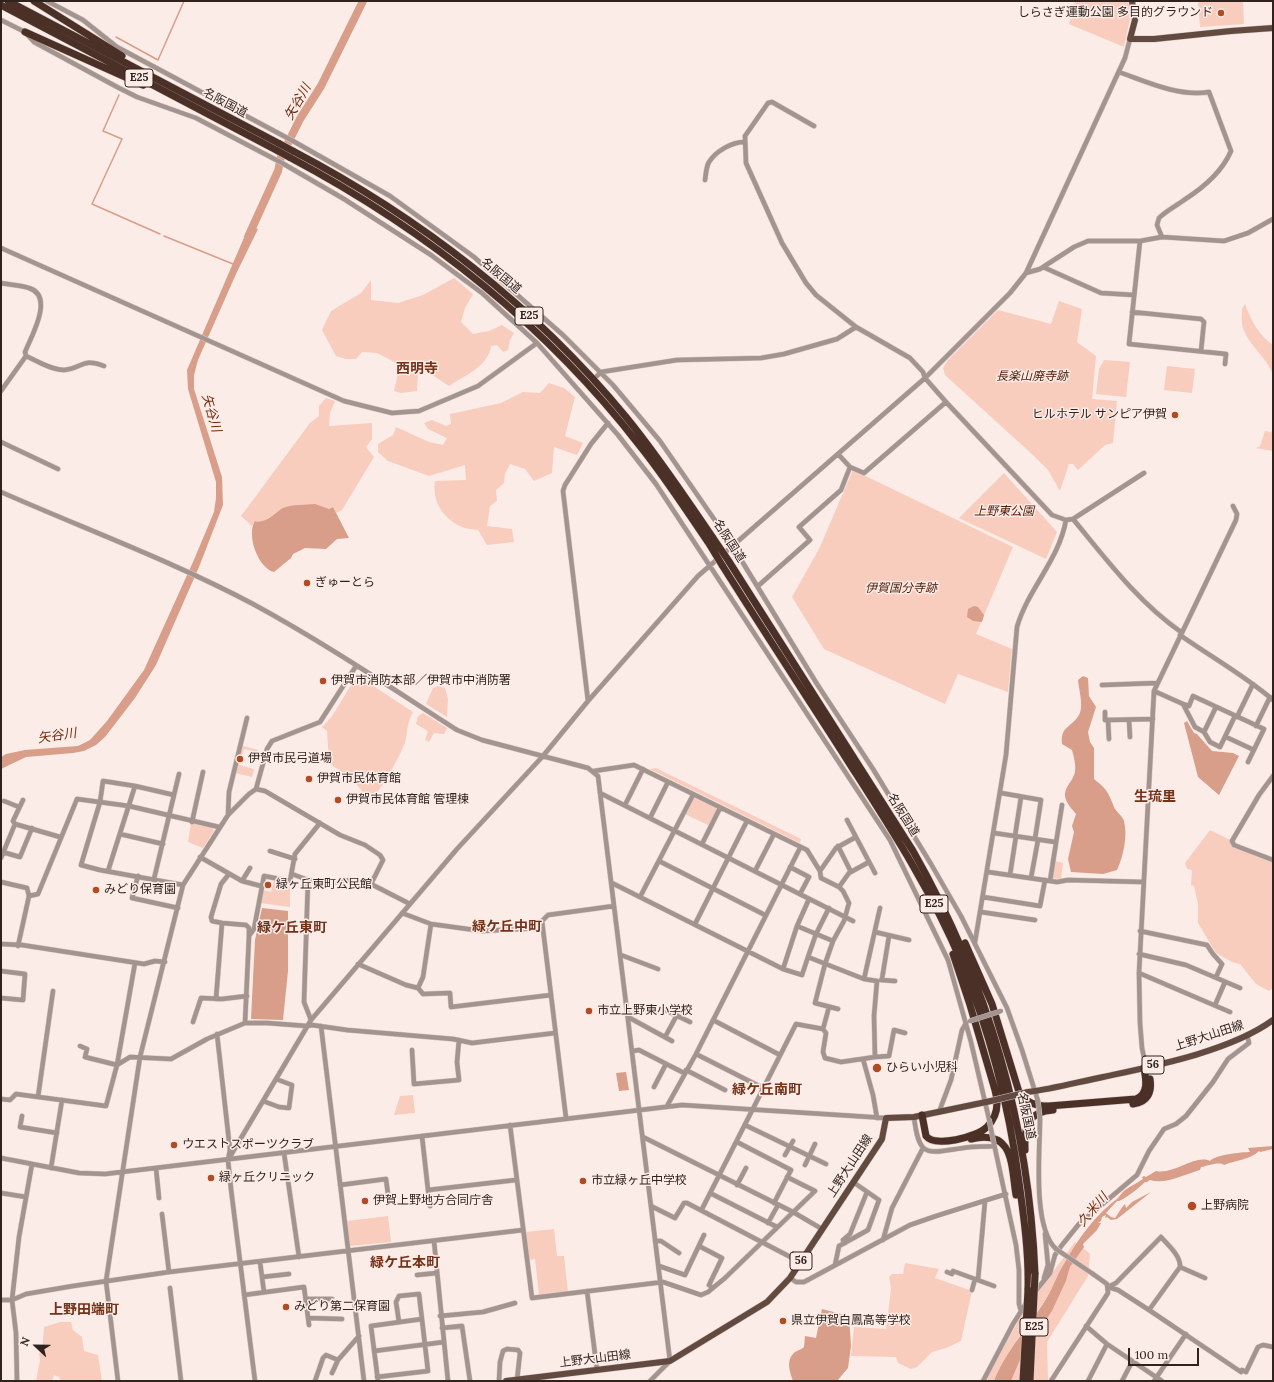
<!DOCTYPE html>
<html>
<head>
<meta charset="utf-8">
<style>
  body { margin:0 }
  #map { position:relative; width:1274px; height:1382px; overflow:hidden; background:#fbece7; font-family:Lora,serif }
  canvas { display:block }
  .frame { position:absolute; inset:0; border:2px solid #30231e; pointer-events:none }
  .north { position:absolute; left:16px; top:1326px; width:40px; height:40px; -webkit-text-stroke:3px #fbece7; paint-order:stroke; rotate:292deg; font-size:11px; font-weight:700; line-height:16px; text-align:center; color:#30231e }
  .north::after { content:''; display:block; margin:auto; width:14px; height:18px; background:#30231e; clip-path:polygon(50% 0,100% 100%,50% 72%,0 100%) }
  .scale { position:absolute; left:1128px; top:1348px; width:71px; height:18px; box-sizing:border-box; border:2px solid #30231e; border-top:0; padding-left:5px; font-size:12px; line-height:14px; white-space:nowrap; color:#30231e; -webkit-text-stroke:3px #fbece7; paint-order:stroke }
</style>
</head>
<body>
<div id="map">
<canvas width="1274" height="1382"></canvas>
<div class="frame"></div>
<div class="north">N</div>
<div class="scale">100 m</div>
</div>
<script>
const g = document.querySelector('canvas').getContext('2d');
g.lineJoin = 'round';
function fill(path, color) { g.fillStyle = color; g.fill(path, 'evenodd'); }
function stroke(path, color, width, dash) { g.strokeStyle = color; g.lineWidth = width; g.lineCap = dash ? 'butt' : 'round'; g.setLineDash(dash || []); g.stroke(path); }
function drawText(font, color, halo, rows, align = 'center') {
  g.font = font + ' Lora,"Noto Sans JP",serif'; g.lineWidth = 3; g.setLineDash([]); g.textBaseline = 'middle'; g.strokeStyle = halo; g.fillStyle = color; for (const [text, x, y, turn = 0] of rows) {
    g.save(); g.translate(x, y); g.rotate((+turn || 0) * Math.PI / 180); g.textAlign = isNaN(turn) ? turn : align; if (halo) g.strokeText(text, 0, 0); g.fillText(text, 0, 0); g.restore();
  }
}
fill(new Path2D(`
  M1075,1H1128L1131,14L1124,47L1069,24Z
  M1198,1H1243L1244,24L1200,27Z
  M454,278L473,294L465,308L461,322L473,334L489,331L502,325L514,333L510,340L508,350L503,352L497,345L491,346C489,366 464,376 449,386L423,369L418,375L417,391L401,393L394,391L400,365L377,353L362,352L356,359H346L336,356L322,330L331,311L361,293L371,280V300L398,303L423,295Z
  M1059,301L1082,309L1077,342L1096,356L1092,399L1117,401L1113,443L1105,445L1078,470L1073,464H1069L1060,491L1048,470L1034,456L945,375L943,368L948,360L998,310L1051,324Z
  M1245,304C1251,320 1259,336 1273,345V375C1267,357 1249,346 1243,328C1241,322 1242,315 1242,309Z
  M1104,360L1130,362L1126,397L1096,394L1099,369Z
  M1167,366L1195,369L1192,393L1164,390Z
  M549,383L564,388L575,397L565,436L583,443L577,455L554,447L552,473L534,481L525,469L510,464L505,474L504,483L496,490L497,501L490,506L487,526L512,529L514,542L487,545L478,530C473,529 467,529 462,527C443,519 432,501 435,481L466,480L465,465L429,476L388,461L378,452V444L393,435L396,427L429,442L443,445L447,438L428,429L424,423L432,420L446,426L451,424L450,414L501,403L523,392L540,393Z
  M326,398L335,401L330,413L329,426L372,423V439L366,447L374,457L342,510L336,513L333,507L329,509C319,506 293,505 283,509C273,512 267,524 255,521L252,526L241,516L310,423L319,416V406Z
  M1273,429V451L1256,448L1260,446L1265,431L1271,432Z
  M853,470L1013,547L976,634L1012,649L1008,692L958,674L945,704L824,649L792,597L819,549Z
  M1004,473L1057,532L1046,559L959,518Z
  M358,676L413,712C407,722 408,730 405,742C401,755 380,792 370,801L354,781L329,763L327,731L322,727C337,714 345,691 358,676Z
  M438,686L445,688L448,699L447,717L426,704L433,688Z
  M423,713L447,728L444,734L434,733L429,742L425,740L428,731L416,724L418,716Z
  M243,746L258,750L257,752L244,749L239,765L254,769L252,777L235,773Z
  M656,768L801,839L800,843L650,769Z
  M695,798L716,808L717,810L710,826L685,814L693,799Z
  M191,823L212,828L214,831L203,848L188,842Z
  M1210,830L1273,861V988L1269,991L1256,984L1240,964L1232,962L1216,953L1198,923V904L1194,886L1191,885L1192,870L1187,869L1185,863Z
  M1055,861L1063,863L1061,879L1052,878Z
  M274,880L290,883V907L260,903L263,890L271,892Z
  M413,1095L415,1113L394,1115L400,1096Z
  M388,1216L391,1242L350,1246L347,1221Z
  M554,1229L557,1256H564L568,1292L539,1295L535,1259L529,1260L526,1232Z
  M1075,1242L1077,1244C1065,1262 1057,1283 1045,1300C1027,1327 1006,1351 994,1381H985L1022,1314Z
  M1083,1248L1090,1254L1088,1276L1047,1342L1048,1380L1011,1381L1020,1360L1052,1311L1066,1281L1070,1267Z
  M905,1263L939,1269L935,1278L972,1291L961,1341L946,1348L932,1352L917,1367L911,1369L898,1363L896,1357L851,1356L854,1327L886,1329L891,1289L889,1277L892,1274H903Z
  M60,1322H71L73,1330L82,1337L84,1351L98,1355L102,1381H61L58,1375V1377L54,1375L52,1381H36L40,1360L39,1353H42L44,1327Z`), '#f9cdbe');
fill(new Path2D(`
  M249,226L258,229L236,274L198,360L194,375V389L222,477L223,505L199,567L156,665L135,698L105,737L96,745L84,751L73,753L26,757L1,769V757L6,754L25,750L78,746L90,740L107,721L144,670L193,562L214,512L216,498V482L188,389L187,370Z
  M315,504L329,509L333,507L349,538L337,539L326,549L305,548L293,554L291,558L274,572C258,568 246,535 255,521C266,524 274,513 283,508C293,504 305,505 315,504Z
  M974,606L978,607L984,615L982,622L973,621L967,617L968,609Z
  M1083,676L1088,678L1089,696L1096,707L1088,732L1090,742L1094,748V779C1109,791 1108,793 1115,809C1118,813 1123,817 1124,821C1128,836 1123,857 1117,870L1103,874L1071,872L1068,859L1074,832L1072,826L1076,814C1068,804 1060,797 1069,784C1071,781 1074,776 1075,772C1076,765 1074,757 1072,750L1062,744C1060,726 1071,728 1079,715C1084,707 1079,690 1078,680Z
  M1187,721L1194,733L1197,734L1212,751L1233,753L1239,756L1219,795L1198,777L1184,723Z
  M262,908L288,911V971L283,1020L251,1019L255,940Z
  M626,1072L629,1090L619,1091L616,1073Z
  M1273,1146V1149L1260,1152L1259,1151C1250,1160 1236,1160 1224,1165C1219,1161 1207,1166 1201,1167L1200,1170C1185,1174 1166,1185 1150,1180L1147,1182H1145C1140,1187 1122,1202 1117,1201L1106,1213L1111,1217L1115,1218L1123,1206L1125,1204L1126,1208L1132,1202L1151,1192L1117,1219L1111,1220L1107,1217L1105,1218L1106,1215L1102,1217L1101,1221L1098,1223H1101L1097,1230L1083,1244L1084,1247L1070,1267L1066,1281L1052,1311L1020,1360L1011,1381H994C1006,1350 1029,1327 1046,1299C1053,1288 1057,1275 1064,1264C1078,1239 1095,1215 1118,1198C1120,1196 1123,1191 1125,1190C1130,1186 1138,1183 1143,1179L1142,1177L1144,1176L1146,1177L1156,1171C1174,1175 1195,1154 1210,1161C1214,1155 1242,1152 1250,1152L1248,1148Z
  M822,1309L849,1316L851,1346L848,1368L837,1381H793C790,1373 786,1361 793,1354C795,1351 801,1350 804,1347L805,1336L816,1338Z`), '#d89e89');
stroke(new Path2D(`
  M116,37L158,60L184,1
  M119,95L103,131L122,139L92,204L160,234
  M164,236L233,264`), '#d89e89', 1.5);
stroke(new Path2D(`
  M248,237L278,171L281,157L300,119L321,86L363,1`), '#d89e89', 8);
const minor = new Path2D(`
  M47,1L83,20L117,47L293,141L390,196L474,257L563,335L613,385L660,441L732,545L817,684L873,769L931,864L961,916L1007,1008L1022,1050L1038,1101
  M1,20L25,32L34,42L119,88L137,97L196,118L282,163L344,199L431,255L482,293L537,343L618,435L656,484L890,840L948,960L971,1042L989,1119
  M1119,72C1147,82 1179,97 1209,92L1231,151C1222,172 1203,188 1184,200C1176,206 1166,211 1159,218L1157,225L1162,237
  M814,126L772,102L768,103L745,136L746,163L782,243L806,283L816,295L856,327L910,358L923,372L925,378L946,402L1052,515L1066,520L1073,519L1144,473
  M705,180C706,174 706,167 709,162C716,151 732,142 744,142
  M1140,241L1129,344L1226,354L1225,364
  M1,248L344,401L392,413L419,411L478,386L537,343
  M1043,267L1101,293L1134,295
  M1026,273L1040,269L1074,247L1088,241H1140L1162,237L1224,241L1248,233L1273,219
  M1,283C10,285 20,285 29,288C55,296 31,337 25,352L26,356L1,391
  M1132,312L1201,319L1204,322L1201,351
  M26,356C37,361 51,370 64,370C82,369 82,357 104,366
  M597,376L601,372L677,360L761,358L784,354L837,339L856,327
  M1,442L58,469
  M838,454L850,467L864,473L946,402
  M1,492C85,529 172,561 253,604C323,642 390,687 457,730L482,740L588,768L598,776L670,1361L650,1381
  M1073,519C1106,559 1138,602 1181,632
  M758,586L810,540L799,527L841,490L850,467
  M1180,635C1211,657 1244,675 1273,700
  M1102,685L1157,683
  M1154,691L1183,704L1195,727L1204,732L1210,742L1220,747L1235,716
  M588,701L563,491L565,485L591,444L608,423
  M1183,704L1189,706L1193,696L1264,729L1248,762
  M1105,712V720H1108
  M1237,717L1253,684
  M1129,720L1130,737
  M1256,726L1270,697
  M1204,732L1216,707
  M1226,737L1254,750
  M1109,739L1108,720L1153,719
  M594,771L634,765L807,850L820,871L821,878L839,887L843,891L849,903L844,921L833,941L825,964L815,1003L838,1009
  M1273,776L1259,795L1232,841L1234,845L1239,847L1273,860
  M256,789L267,749L272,741L320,722L356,666
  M600,793L853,921
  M1001,793L1041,800L1035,839
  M174,795L135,786L103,781L100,802L81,865L100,870L183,885
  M4,801L19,807
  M625,805L643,769
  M228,815L229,792L247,718
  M650,818L668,782
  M847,820L875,873
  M192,822L203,772
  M15,824L13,821L23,800
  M994,833L1055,842
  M120,834L163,844
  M1015,836L1021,797
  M702,844L720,808
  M838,846L851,872
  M270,851L295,859
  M2,854L6,853L20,857L32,828
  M200,857L242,881L261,886
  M1,858L15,824L60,837
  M659,861L765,915
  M790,867L809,877L800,894
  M108,871L135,786
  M755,871L774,834
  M820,871L836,848L856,837
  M988,872L1057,882L1068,880L1143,882
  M292,874L308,880L331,883L352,880L369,887L371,884
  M1010,875L1016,836
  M138,876L132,898L178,908
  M1031,878L1038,840
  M154,879L179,774
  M308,880L304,1002L311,1020
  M242,881L250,868
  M1050,881L1062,805
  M1,882L27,888L29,896L18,946
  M612,883L783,969L802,975L808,957L864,979L877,981L874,1016L875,1057L841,1062L825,1058L823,1052L826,1033L823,1029
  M839,887L849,873L869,862
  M29,896L38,894L77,799L129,806L219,827
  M640,897L693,795
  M983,897L1040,906L1045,880
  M981,912L1035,920
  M402,913L431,924L482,931L542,928
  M222,923L212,921L211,917L221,884L229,874
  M695,924L747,821
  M797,926L833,941
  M1140,931L1207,945L1213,954L1222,964L1216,977
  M875,932L909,940
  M975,942L1006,755L1017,627C1028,589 1059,560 1066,520
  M1,944L22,945L144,964L155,961L165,962
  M1139,954L1186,965L1240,988
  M621,955L658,969
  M808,957L816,934L829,908
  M358,964L406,985L418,988L423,994L450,993L451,1007L551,995
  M783,969L797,926L809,899
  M1,971L25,974L23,1000L1,998
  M1139,973L1230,1012
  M864,979L880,908
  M882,979L889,936
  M881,980L895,981
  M418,988L423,977L431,924
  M216,999L222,923L246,925L249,928V936
  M1215,1005L1225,982
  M663,1009L690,1022
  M628,1017L672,1041
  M713,1020L780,1055
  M193,1022L201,998L222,999L247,996
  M245,1023L249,936L254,929L264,876L290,881L295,854L320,823
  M321,1026L364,1381
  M217,1034L230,1150L228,1160L231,1189L255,1381
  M665,1037L677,1015
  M80,1046L87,1049L85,1057L117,1065L130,1057L171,1059L207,1039L245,1023H267L307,1026L312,1025L347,1030L453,1039L472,1043L555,1033
  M412,1050L414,1084L459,1080L457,1062L459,1040
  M633,1051L639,1050L684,1073
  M696,1054L763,1088
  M875,1057L889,1056L894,1030L905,1033
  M863,1059L873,1095L877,1118
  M1146,1067L1142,1048L1140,1023L1139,973L1154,691L1236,520L1237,514L1233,506
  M686,1070L725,1090
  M654,1087L666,1064
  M38,1097L53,991
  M1,1099L10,1100L16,1094L106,1106L117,1065L135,963
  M263,1101L279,1107L289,1108L292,1085L276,1079
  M667,1106L696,1054L800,848
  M939,1112L951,1080L962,1030L966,1023
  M22,1116L20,1127L57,1133
  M914,1117C919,1159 927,1153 963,1148C974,1146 984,1147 994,1146
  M566,1118L542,921L548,915L614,906
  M1040,1119C1040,1150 1032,1227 1056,1249
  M510,1125L532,1298L663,1282L701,1295L708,1292L725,1278L815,1191L787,1177
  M745,1125L826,1164
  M422,1136L428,1190L516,1180
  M643,1137L793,1212L822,1229
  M737,1142L791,1170L774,1203
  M994,1144L1016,1245L1019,1270V1304L1021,1311
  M284,1153L299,1257
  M785,1155L793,1141
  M1,1158L79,1173L105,1174L682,1105L886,1118
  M228,1160L311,1020L457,849L543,756L588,701L698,576L925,378L1010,293L1026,273L1125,58L1130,39
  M805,1165L815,1144
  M51,1168L62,1100
  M156,1168L159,1198
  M340,1185L386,1179L389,1202
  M737,1185L746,1168
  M428,1190L430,1206
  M1,1193L26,1197
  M710,1193L777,1227
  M651,1206L675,1218L684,1203H687L800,1262
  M702,1209L796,1024L823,1029L829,1007
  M162,1214L169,1272
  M768,1223L778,1205
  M883,1240L892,1208L923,1148
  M434,1241L448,1381
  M655,1241H661L679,1253
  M845,1243L843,1240L850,1234L867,1192
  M699,1246L722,1258L709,1285L713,1288
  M260,1262L264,1292
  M835,1265L839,1246L868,1230L879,1200L853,1182
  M659,1266L685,1275L704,1235
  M1180,1267L1205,1278
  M947,1272L952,1274L953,1271L994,1286
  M417,1275L437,1273
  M262,1277L289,1274
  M790,1278L796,1282H804L910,1225L936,1216L1006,1194
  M1044,1278L1048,1265L1045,1234
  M978,1280L985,1201
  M1108,1287L1116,1283L1161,1237C1168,1245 1181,1256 1180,1267L1149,1310
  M1108,1287L1118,1290L1149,1310L1241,1372
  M170,1288L181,1381
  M972,1290L975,1279
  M587,1291L597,1370
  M1034,1293L1050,1273L1055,1255L1062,1245L1079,1224L1137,1175L1149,1151L1164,1129L1176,1124L1186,1116L1213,1082L1228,1059L1249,1043L1247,1035
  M244,1295L304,1287L309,1325
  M306,1299H332
  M1,1300H12L26,1294L73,1286L169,1272L523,1230
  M440,1316L483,1312L515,1303
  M308,1318L342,1319
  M1086,1326L1107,1344L1162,1381
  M442,1328L462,1326L470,1381
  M374,1351L444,1342
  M1242,1370L1246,1372L1258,1347L1263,1345L1273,1347
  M332,1373L338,1360L359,1336
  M377,1377L428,1371L419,1294L399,1296L396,1302L399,1322
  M17,1381L16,1333L12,1300L19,1237L32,1164
  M118,1381L106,1281L140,1057L183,885L228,815L249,794L256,789L265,791L340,835L365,845L380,855L383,860L371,884L410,904
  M315,1381L323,1358L326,1355L338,1360
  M378,1381L371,1326L422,1319
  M499,1381L500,1362L503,1351L507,1349L518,1350L520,1353L517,1380
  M983,1381L1013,1324L1027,1302
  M1051,1381L1108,1293L1107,1284L1093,1274
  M1088,1381L1107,1344
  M1122,1381L1132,1362
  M1154,1381L1186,1334`);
const major = new Path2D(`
  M1132,1L1135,20L1130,39H1154L1231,31L1273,28
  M1028,1092C1053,1089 1078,1082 1103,1077C1154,1066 1231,1051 1273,1020
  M506,1381L670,1361L767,1302L790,1278L882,1139L886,1118L914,1117L991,1101`);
const highway = new Path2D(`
  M8,1L280,144
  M34,1L122,56
  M1,5L278,151
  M25,32L143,85
  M293,151C419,217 535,306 626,417C658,456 685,497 713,538
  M289,157C425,229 546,325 640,446C665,477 686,510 708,542
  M728,560L913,851C987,981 1029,1124 1035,1274
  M722,565C763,630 805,694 846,758C888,824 931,889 961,961C990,1032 1009,1106 1019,1182C1024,1218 1029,1254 1028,1290
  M965,943L992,1004L1019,1092C1027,1103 1035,1106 1049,1106L1136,1099C1149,1094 1146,1079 1144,1068
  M1133,1104C1148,1102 1152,1092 1150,1079
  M922,1115L926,1136C935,1148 977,1137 987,1127C997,1117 999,1104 995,1090L970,1005L953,954
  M971,1139C1014,1129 1011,1164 1016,1195
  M1025,1150C1024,1127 1027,1112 1053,1110`);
stroke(minor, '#d6c8c3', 5.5);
stroke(major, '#d6c8c3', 7);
stroke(highway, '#d6c8c3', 8);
stroke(minor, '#a3948f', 4.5);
stroke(major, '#624a41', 6);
stroke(highway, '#4b3027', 7);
const minorBridge = new Path2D(`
  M970,1021L1001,1011
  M1038,1101L1040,1119
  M989,1119L994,1144
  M1056,1249L1093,1274`);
const majorBridge = new Path2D(`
  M991,1101L1028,1092`);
const highwayBridge = new Path2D(`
  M280,144L293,151
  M278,151L289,157
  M713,538L728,560
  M708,542L722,565
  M1030,1380L1035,1274
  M1023,1381L1028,1290`);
stroke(minorBridge, '#d6c8c3', 5.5, []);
stroke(majorBridge, '#d6c8c3', 7, []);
stroke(highwayBridge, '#d6c8c3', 8, []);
stroke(minorBridge, '#a3948f', 4.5);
stroke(majorBridge, '#624a41', 6);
stroke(highwayBridge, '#4b3027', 7);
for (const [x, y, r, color] of [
  [1221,13,4,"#b24b22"],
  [1175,415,4,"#b24b22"],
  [307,583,4,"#b24b22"],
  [323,681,4,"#b24b22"],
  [240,759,4,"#b24b22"],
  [309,779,4,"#b24b22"],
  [338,800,4,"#b24b22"],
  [268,885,4,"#b24b22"],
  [96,890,4,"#b24b22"],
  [589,1011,4,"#b24b22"],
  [877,1068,5,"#b24b22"],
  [174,1145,4,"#b24b22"],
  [211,1178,4,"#b24b22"],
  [583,1181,4,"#b24b22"],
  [365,1201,4,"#b24b22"],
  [1192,1206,5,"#b24b22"],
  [286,1307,4,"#b24b22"],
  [783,1321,4,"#b24b22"]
]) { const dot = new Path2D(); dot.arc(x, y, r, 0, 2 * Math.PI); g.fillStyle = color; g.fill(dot); stroke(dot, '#fbece7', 1.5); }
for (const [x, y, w] of [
  [139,78,28],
  [529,316,28],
  [934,904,28],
  [1153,1065,22],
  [801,1261,22],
  [1034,1327,28]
]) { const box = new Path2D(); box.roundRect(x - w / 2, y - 9, w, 18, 3); g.fillStyle = '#fbece7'; g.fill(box); stroke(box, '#30231e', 1); }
drawText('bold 11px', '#30231e', null, [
  ["E25",139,78],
  ["E25",529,316],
  ["E25",934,904],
  ["56",1153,1065],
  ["56",801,1261],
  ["E25",1034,1327]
]);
drawText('12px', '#30231e', '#fbece7', [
  ["しらさぎ運動公園 多目的グラウンド",1213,13,"right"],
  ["ヒルホテル サンピア伊賀",1167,415,"right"],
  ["ぎゅーとら",315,583],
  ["伊賀市消防本部／伊賀市中消防署",331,681],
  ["伊賀市民弓道場",248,759],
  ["伊賀市民体育館",317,779],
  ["伊賀市民体育館 管理棟",346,800],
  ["緑ヶ丘東町公民館",276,885],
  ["みどり保育園",104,890],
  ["市立上野東小学校",597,1011],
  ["ひらい小児科",886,1068],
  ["ウエストスポーツクラブ",182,1145],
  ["緑ヶ丘クリニック",219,1178],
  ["市立緑ヶ丘中学校",591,1181],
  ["伊賀上野地方合同庁舎",373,1201],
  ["上野病院",1201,1206],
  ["みどり第二保育園",294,1307],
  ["県立伊賀白鳳高等学校",791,1321]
], 'left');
drawText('12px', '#30231e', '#fbece7', [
  ["名阪国道",225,103,28],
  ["名阪国道",501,276,40],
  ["名阪国道",729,541,57],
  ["名阪国道",903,815,58],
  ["上野大山田線",1209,1036,-18],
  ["名阪国道",1026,1116,78],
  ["上野大山田線",850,1166,-57],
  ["上野大山田線",595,1359,-7]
]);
drawText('italic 12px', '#501b06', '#fbece7', [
  ["長楽山廃寺跡",1032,377],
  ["上野東公園",1004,512],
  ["伊賀国分寺跡",901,589]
]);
drawText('italic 13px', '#722c10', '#fbece7', [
  ["矢谷川",298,102,-60],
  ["矢谷川",211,413,74],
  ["矢谷川",57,736,-8],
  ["久米川",1093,1210,-49]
]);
drawText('bold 14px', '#743219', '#fbece7', [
  ["西明寺",417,369],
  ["生琉里",1155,797],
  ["緑ケ丘中町",507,927],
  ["緑ケ丘東町",292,928],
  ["緑ケ丘南町",767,1090],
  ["緑ケ丘本町",405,1263],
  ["上野田端町",84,1310]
]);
</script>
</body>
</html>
